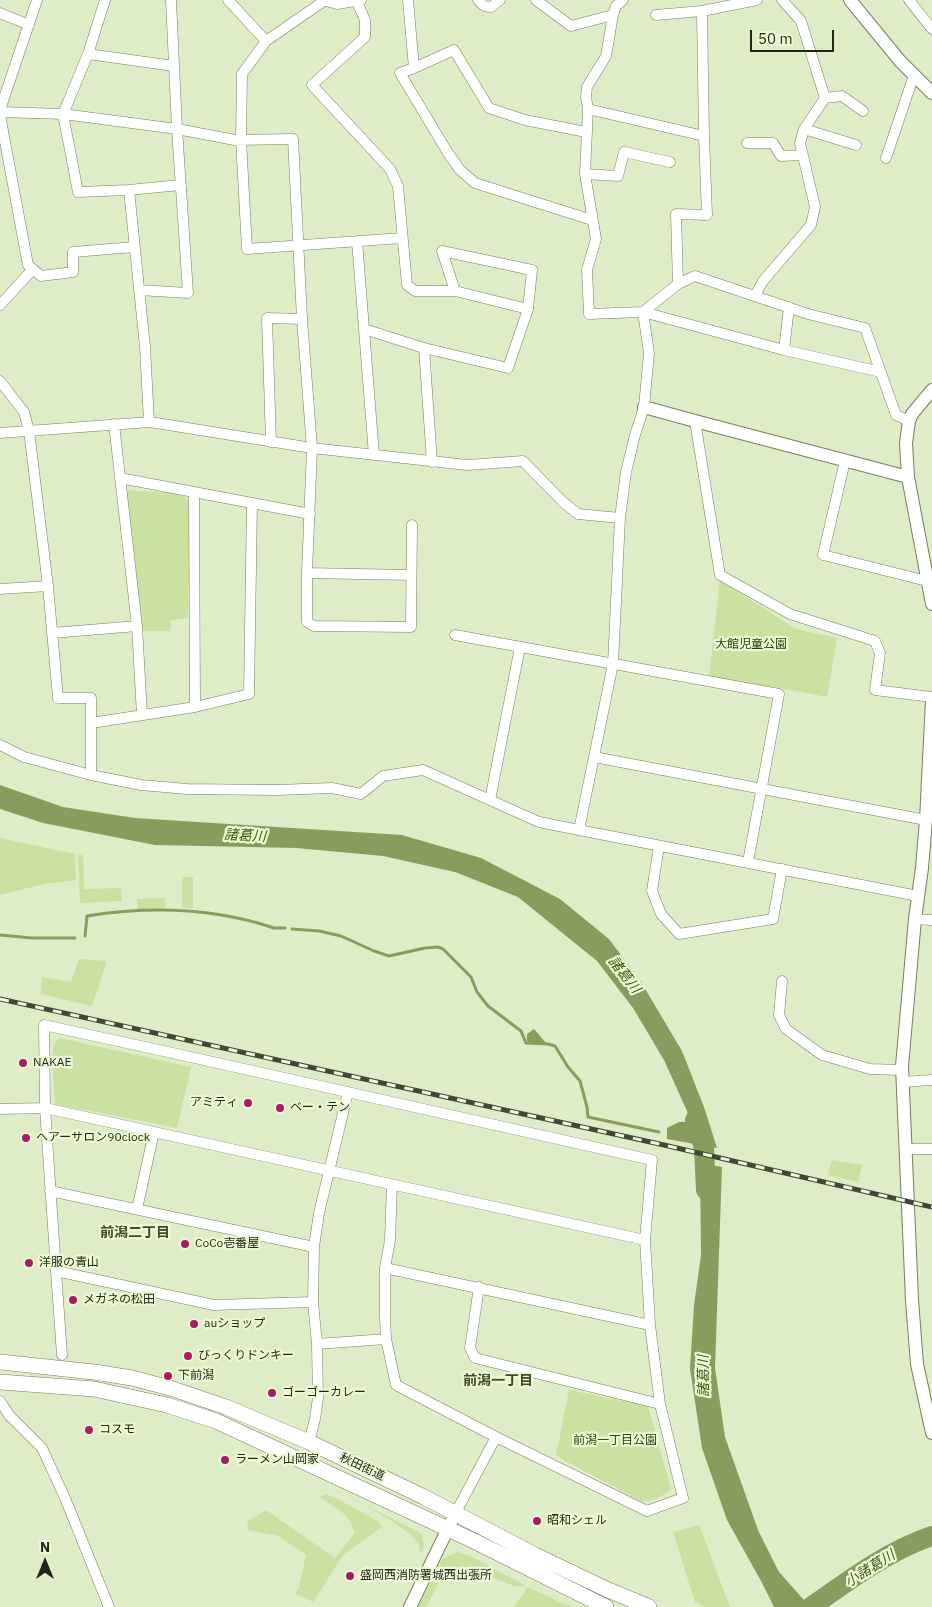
<!DOCTYPE html>
<html>
<head>
<meta charset="utf-8">
<style>
  body { margin:0 }
  #map { position:relative; width:932px; height:1607px; overflow:hidden; background:#dfecc8; font-family:"IBM Plex Sans",sans-serif }
  canvas { display:block }
  .north { position:absolute; left:20px; top:1537px; width:50px; height:50px; -webkit-text-stroke:4px #ecf9d5; paint-order:stroke; rotate:0deg; font-size:14px; font-weight:700; line-height:20px; text-align:center; color:#1f2417 }
  .north::after { content:''; display:block; margin:auto; width:18px; height:22px; background:#1f2417; clip-path:polygon(50% 0,100% 100%,50% 72%,0 100%) }
  .scale { position:absolute; left:750px; top:30px; width:84px; height:22px; box-sizing:border-box; border:2px solid #1f2417; border-top:0; padding-left:6px; font-size:15px; line-height:18px; white-space:nowrap; color:#1f2417; -webkit-text-stroke:4px #ecf9d5; paint-order:stroke }
</style>
</head>
<body>
<div id="map">
<canvas width="932" height="1607"></canvas>
<div class="north">N</div>
<div class="scale">50 m</div>
</div>
<script>
const g = document.querySelector('canvas').getContext('2d');
g.lineJoin = 'round';
function fill(path, color) { g.fillStyle = color; g.fill(path, 'evenodd'); }
function stroke(path, color, width, dash) { g.strokeStyle = color; g.lineWidth = width; g.lineCap = dash ? 'butt' : 'round'; g.setLineDash(dash || []); g.stroke(path); }
function drawText(font, color, halo, rows, align = 'center') {
  g.font = font + ' "IBM Plex Sans","Noto Sans JP",sans-serif'; g.lineWidth = 4.5; g.setLineDash([]); g.textBaseline = 'middle'; g.strokeStyle = halo; g.fillStyle = color; for (const [text, x, y, turn = 0] of rows) {
    g.save(); g.translate(x, y); g.rotate((+turn || 0) * Math.PI / 180); g.textAlign = isNaN(turn) ? turn : align; if (halo) g.strokeText(text, 0, 0); g.fillText(text, 0, 0); g.restore();
  }
}
fill(new Path2D(`
  M124,490L172,493L184,496L190,504L188,618L171,620L170,631H145L140,629Z
  M720,580L796,629L837,638L827,697L775,687L709,678Z
  M0,838L75,854L76,880L44,884L0,895Z
  M78,855H83L84,889L121,888L122,901L80,903Z
  M182,877H193V908H182Z
  M165,898V908L138,909L137,899Z
  M79,959L107,961L92,1006L41,994L42,977L71,982Z
  M60,1038L191,1067L177,1128L55,1104L52,1057L54,1044Z
  M832,1160L862,1165L858,1182L828,1175Z
  M569,1390L648,1406L671,1489C664,1496 650,1502 641,1501L556,1456Z
  M325,1494L338,1499L379,1522L382,1527L343,1555L313,1602L295,1593L299,1588L306,1555L279,1536L247,1530L248,1521L266,1510L335,1558L355,1533C350,1513 336,1509 320,1497Z
  M352,1498L422,1534L424,1546L420,1554C419,1551 420,1546 418,1543C411,1530 366,1506 352,1498Z
  M699,1525L730,1607H705L695,1602L673,1532Z
  M458,1552L470,1556L526,1586H514L462,1566L444,1573L426,1607H418L443,1558Z
  M528,1587L571,1607H514Z`), '#cae1a1');
fill(new Path2D(`
  M0,785L63,807L135,818L402,835L481,858L560,899L609,939L641,982L682,1051L704,1107L717,1148L667,1139V1128L679,1122H689L687,1111L664,1060L633,1008L597,961L518,897L455,872L383,856L296,848L155,845L43,823L0,809Z
  M534,1029L546,1043H531L527,1041V1034Z
  M700,1163L722,1167L715,1368L725,1437L758,1530L779,1572L804,1600L820,1590L829,1603L824,1607H774L761,1581L727,1520L702,1448L690,1369L694,1305L701,1255Z`), '#889d5d');
stroke(new Path2D(`
  M292,929L319,931L341,936L374,951L389,956L425,948L438,947L443,949L471,977L477,992L488,1006L521,1031L526,1043L548,1044L555,1046L568,1067L580,1081L587,1107L588,1117L659,1132
  M0,935L32,938H75
  M85,936L87,916C150,906 214,908 274,928H285`), '#889d5d', 3);
stroke(new Path2D(`
  M695,1120L704,1148L706,1190
  M811,1607C849,1580 888,1551 932,1536`), '#889d5d', 20);
const minor = new Path2D(`
  M105,0L88,54L63,114L78,192L129,190L145,347L149,422
  M228,0L266,41
  M322,0L337,4L361,0
  M408,0L414,68L400,73L448,153L460,170L475,183L592,220
  M478,0L484,6L491,7L500,0
  M536,0L571,26L613,15
  M623,0L616,6L613,15L606,56L587,87L586,97L588,109L585,174L596,239L587,270L589,314L643,312L649,353L644,407L635,435L626,472L620,518L613,664L579,830L918,896
  M782,0L801,21L825,98L842,96L863,111
  M909,0L932,29
  M324,1L266,41L242,74L241,140L247,249L402,238
  M357,2L365,20V37L312,85L390,169L398,186L407,285L415,291H455L442,251L532,270L528,309L508,368L424,348L364,329
  M0,13L29,25
  M656,15L702,11
  M88,54L174,66
  M414,68L454,50L489,108L525,120L586,132
  M588,109L704,136L702,11L757,0
  M0,110L37,0
  M0,112L63,114L177,129L235,140L293,139L302,319L312,448L307,573V622L314,626L411,627L412,525
  M0,115L28,265L41,276L73,272V252L134,247
  M804,129L856,145
  M747,143H773L781,156L803,155
  M886,158L914,75
  M585,174L618,176L624,152L670,162
  M129,190L180,185
  M357,241L374,455
  M678,284L695,276L808,314L865,328L896,415L909,421
  M139,290L188,293L177,129L171,0
  M455,291L528,309
  M755,296L763,281L811,225L815,207L800,143L804,129L825,98
  M0,305L33,269
  M643,312L784,350L881,372
  M643,312L678,284L676,214L707,215L704,136
  M424,348L432,462
  M784,350L789,307
  M0,381L24,412L29,431L48,586L58,698H91V775
  M695,421L720,575L790,614L875,641L880,653L875,690L932,697
  M114,424L137,626L142,715
  M0,433L150,422L312,448L467,465L523,461L563,502L578,514L620,518
  M271,442L267,318L302,319
  M845,461L823,555L927,581
  M120,478L310,514
  M194,492L195,707
  M307,573L411,575
  M0,589L48,586
  M52,633L137,626
  M455,635L779,694L748,862
  M91,723L195,707L249,694L252,503
  M0,745L24,757L91,775L141,785L187,789L276,790L332,788L361,794L383,776L423,770L539,822L579,830
  M594,757L926,820
  M490,800L520,647
  M659,846L652,891L661,914L679,934L773,919L782,869
  M915,919L932,920
  M782,981L779,1015L786,1029L822,1055L870,1069L902,1070
  M902,1082L932,1080
  M0,1109L45,1108L645,1240
  M905,1149H932
  M50,1191L314,1247
  M137,1209L154,1132
  M385,1268L650,1325
  M56,1271L62,1355
  M479,1287L470,1348L475,1358L660,1404
  M313,1302L214,1305L56,1271L45,1108L44,1025L168,1052L652,1160L645,1240L650,1325L660,1404L683,1498L647,1511L496,1437L396,1385L386,1339L385,1317V1268L390,1240L392,1185
  M317,1344L386,1339
  M0,1401L9,1415L42,1448L65,1498L109,1607
  M309,1442L315,1419L318,1398L317,1344L313,1302L314,1247L319,1213L348,1092
  M455,1514L496,1437`);
const tertiary = new Path2D(`
  M850,0L900,61L932,93
  M932,390L912,414L909,421L906,443L908,477L932,604
  M644,407L695,421L908,477
  M932,700L926,820L922,868L915,919L902,1066L912,1300L917,1364L932,1433
  M410,1607L455,1514`);
const primary = new Path2D(`
  M0,1362L94,1372L132,1378L170,1388L226,1407L309,1442L424,1497L535,1555L606,1589L649,1607
  M0,1382L94,1389L167,1405L216,1421L474,1541L606,1607`);
stroke(minor, '#747f5f', 11);
stroke(tertiary, '#747f5f', 14);
stroke(primary, '#747f5f', 16);
stroke(minor, '#fff', 10);
stroke(tertiary, '#fff', 12);
stroke(primary, '#fff', 15);
const rail = new Path2D(`
  M0,999L664,1145L932,1207`);
stroke(rail, '#424837', 5);
stroke(rail, '#ecf9d5', 3, [9]);
for (const [x, y, r, color] of [
  [23,1063,5,"#a71c62"],
  [248,1103,5,"#a71c62"],
  [280,1108,5,"#a71c62"],
  [26,1138,5,"#a71c62"],
  [185,1244,5,"#a71c62"],
  [29,1263,5,"#a71c62"],
  [73,1300,5,"#a71c62"],
  [194,1324,5,"#a71c62"],
  [188,1356,5,"#a71c62"],
  [168,1376,5,"#a71c62"],
  [272,1393,5,"#a71c62"],
  [89,1430,5,"#a71c62"],
  [225,1460,5,"#a71c62"],
  [537,1521,5,"#a71c62"],
  [350,1576,5,"#a71c62"]
]) { const dot = new Path2D(); dot.arc(x, y, r, 0, 2 * Math.PI); g.fillStyle = color; g.fill(dot); stroke(dot, '#ecf9d5', 2); }
drawText('12px', '#303e0d', '#ecf9d5', [
  ["大館児童公園",751,645],
  ["前潟一丁目公園",615,1441]
]);
drawText('12px', '#1f2417', '#ecf9d5', [
  ["NAKAE",33,1063],
  ["アミティ",238,1103,"right"],
  ["ベー・テン",290,1108],
  ["ヘアーサロン90clock",36,1138],
  ["CoCo壱番屋",195,1244],
  ["洋服の青山",39,1263],
  ["メガネの松田",83,1300],
  ["auショップ",204,1324],
  ["びっくりドンキー",198,1356],
  ["下前潟",178,1376],
  ["ゴーゴーカレー",282,1393],
  ["コスモ",99,1430],
  ["ラーメン山岡家",235,1460],
  ["昭和シェル",547,1521],
  ["盛岡西消防署城西出張所",360,1576]
], 'left');
drawText('12px', '#1f2417', '#ecf9d5', [
  ["秋田街道",362,1467,25]
]);
drawText('italic 14px', '#45580f', '#ecf9d5', [
  ["諸葛川",245,836,3],
  ["諸葛川",624,975,52],
  ["諸葛川",704,1376,-91],
  ["小諸葛川",870,1569,-32]
]);
drawText('bold 14px', '#3e482b', '#ecf9d5', [
  ["前潟二丁目",135,1233],
  ["前潟一丁目",498,1381]
]);
</script>
</body>
</html>
